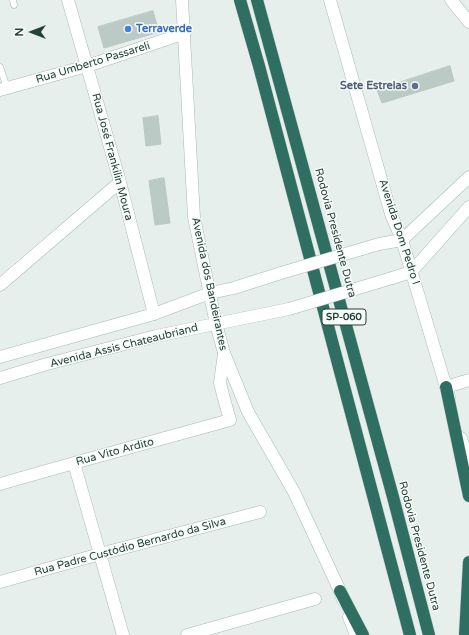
<!DOCTYPE html>
<html>
<head>
<meta charset="utf-8">
<style>
  body { margin:0 }
  #map { position:relative; width:469px; height:635px; overflow:hidden; background:#e6efeb; font-family:"Varela Round",sans-serif }
  canvas { display:block }
  .north { position:absolute; left:12px; top:12px; width:40px; height:40px; -webkit-text-stroke:3px #f7fbf9; paint-order:stroke; rotate:270deg; font-size:11px; font-weight:700; line-height:16px; text-align:center; color:#24423a }
  .north::after { content:''; display:block; margin:auto; width:14px; height:18px; background:#24423a; clip-path:polygon(50% 0,100% 100%,50% 72%,0 100%) }
</style>
</head>
<body>
<div id="map">
<canvas width="469" height="635"></canvas>
<div class="north">N</div>
</div>
<script>
const g = document.querySelector('canvas').getContext('2d');
g.lineJoin = 'round';
function fill(path, color) { g.fillStyle = color; g.fill(path, 'evenodd'); }
function stroke(path, color, width, dash) { g.strokeStyle = color; g.lineWidth = width; g.lineCap = dash ? 'butt' : 'round'; g.setLineDash(dash || []); g.stroke(path); }
function drawText(font, color, halo, rows, align = 'center') {
  g.font = font + ' "Varela Round",sans-serif'; g.lineWidth = 3; g.setLineDash([]); g.textBaseline = 'middle'; g.strokeStyle = halo; g.fillStyle = color; for (const [text, x, y, turn = 0] of rows) {
    g.save(); g.translate(x, y); g.rotate((+turn || 0) * Math.PI / 180); g.textAlign = isNaN(turn) ? turn : align; if (halo) g.strokeText(text, 0, 0); g.fillText(text, 0, 0); g.restore();
  }
}
const building = new Path2D(`
  M153,11L159,32L104,48L98,27Z
  M450,66L454,81L382,103L377,90Z
  M158,116L161,144L146,146L143,118Z
  M164,178L170,223L155,225L149,181Z`);
fill(building, '#bbcac4');
stroke(building, '#b8c9c2', 1);
const lane = new Path2D(`
  M13,0L14,5
  M0,67L7,88`);
const street = new Path2D(`
  M68,0L120,182L154,314
  M451,0L469,22
  M0,90L87,66L185,33
  M0,285L120,182
  M446,387L469,380
  M74,463L123,635
  M0,484L74,463L230,420L223,395L220,383L224,353
  M0,582L100,554L260,512
  M187,635L315,599`);
const secondary = new Path2D(`
  M182,0L194,217L216,324L224,353L248,412L294,492L340,591L343,600
  M330,0L391,214L402,240L449,397
  M402,240L469,177
  M379,244L402,240
  M392,278L411,272L469,207
  M0,357L154,314L210,293L234,288L281,273
  M0,378L47,364L156,336L289,309
  M461,438L469,463
  M349,617L356,635`);
const highway = new Path2D(`
  M240,0L259,66L410,635
  M257,0L393,497L429,635
  M446,387L469,496
  M340,591L363,635
  M465,635L469,562`);
stroke(lane, '#a8b8b2', 7);
stroke(street, '#a8b8b2', 13);
stroke(secondary, '#a4bbb3', 13);
stroke(highway, '#c2cac8', 13);
stroke(lane, '#fff', 6);
stroke(street, '#fff', 12);
stroke(secondary, '#fff', 12);
stroke(highway, '#2f6f62', 12);
const secondaryBridge = new Path2D(`
  M281,273L379,244
  M289,309L392,278`);
stroke(secondaryBridge, '#a4bbb3', 13, []);
stroke(secondaryBridge, '#fff', 12);
for (const [x, y, r, color] of [
  [128,29,4,"#3f7fe0"],
  [415,86,4,"#5c6f8a"]
]) { const dot = new Path2D(); dot.arc(x, y, r, 0, 2 * Math.PI); g.fillStyle = color; g.fill(dot); stroke(dot, '#f7fbf9', 1.5); }
for (const [x, y, w] of [
  [344,317,44]
]) { const box = new Path2D(); box.roundRect(x - w / 2, y - 8, w, 16, 3); g.fillStyle = '#f7fbf9'; g.fill(box); stroke(box, '#24423a', 1); }
drawText('bold 10px', '#24423a', null, [
  ["SP-060",344,317]
]);
drawText('bold 11px', '#366cbe', '#f7fbf9', [
  ["Terraverde",136,29]
], 'left');
drawText('11px', '#24423a', '#f7fbf9', [
  ["Rua Umberto Passareli",93,63,-17],
  ["Rua José Frankilin Moura",112,157,75],
  ["Avenida Dom Pedro I",399,232,72],
  ["Rodovia Presidente Dutra",335,233,75],
  ["Avenida dos Bandeirantes",209,284,78],
  ["Avenida Assis Chateaubriand",124,346,-14],
  ["Rua Vito Ardito",115,452,-15],
  ["Rodovia Presidente Dutra",419,546,75],
  ["Rua Padre Custódio Bernardo da Silva",130,547,-15]
]);
drawText('bold 11px', '#4e5e75', '#f7fbf9', [
  ["Sete Estrelas",407,86]
], 'right');
</script>
</body>
</html>
